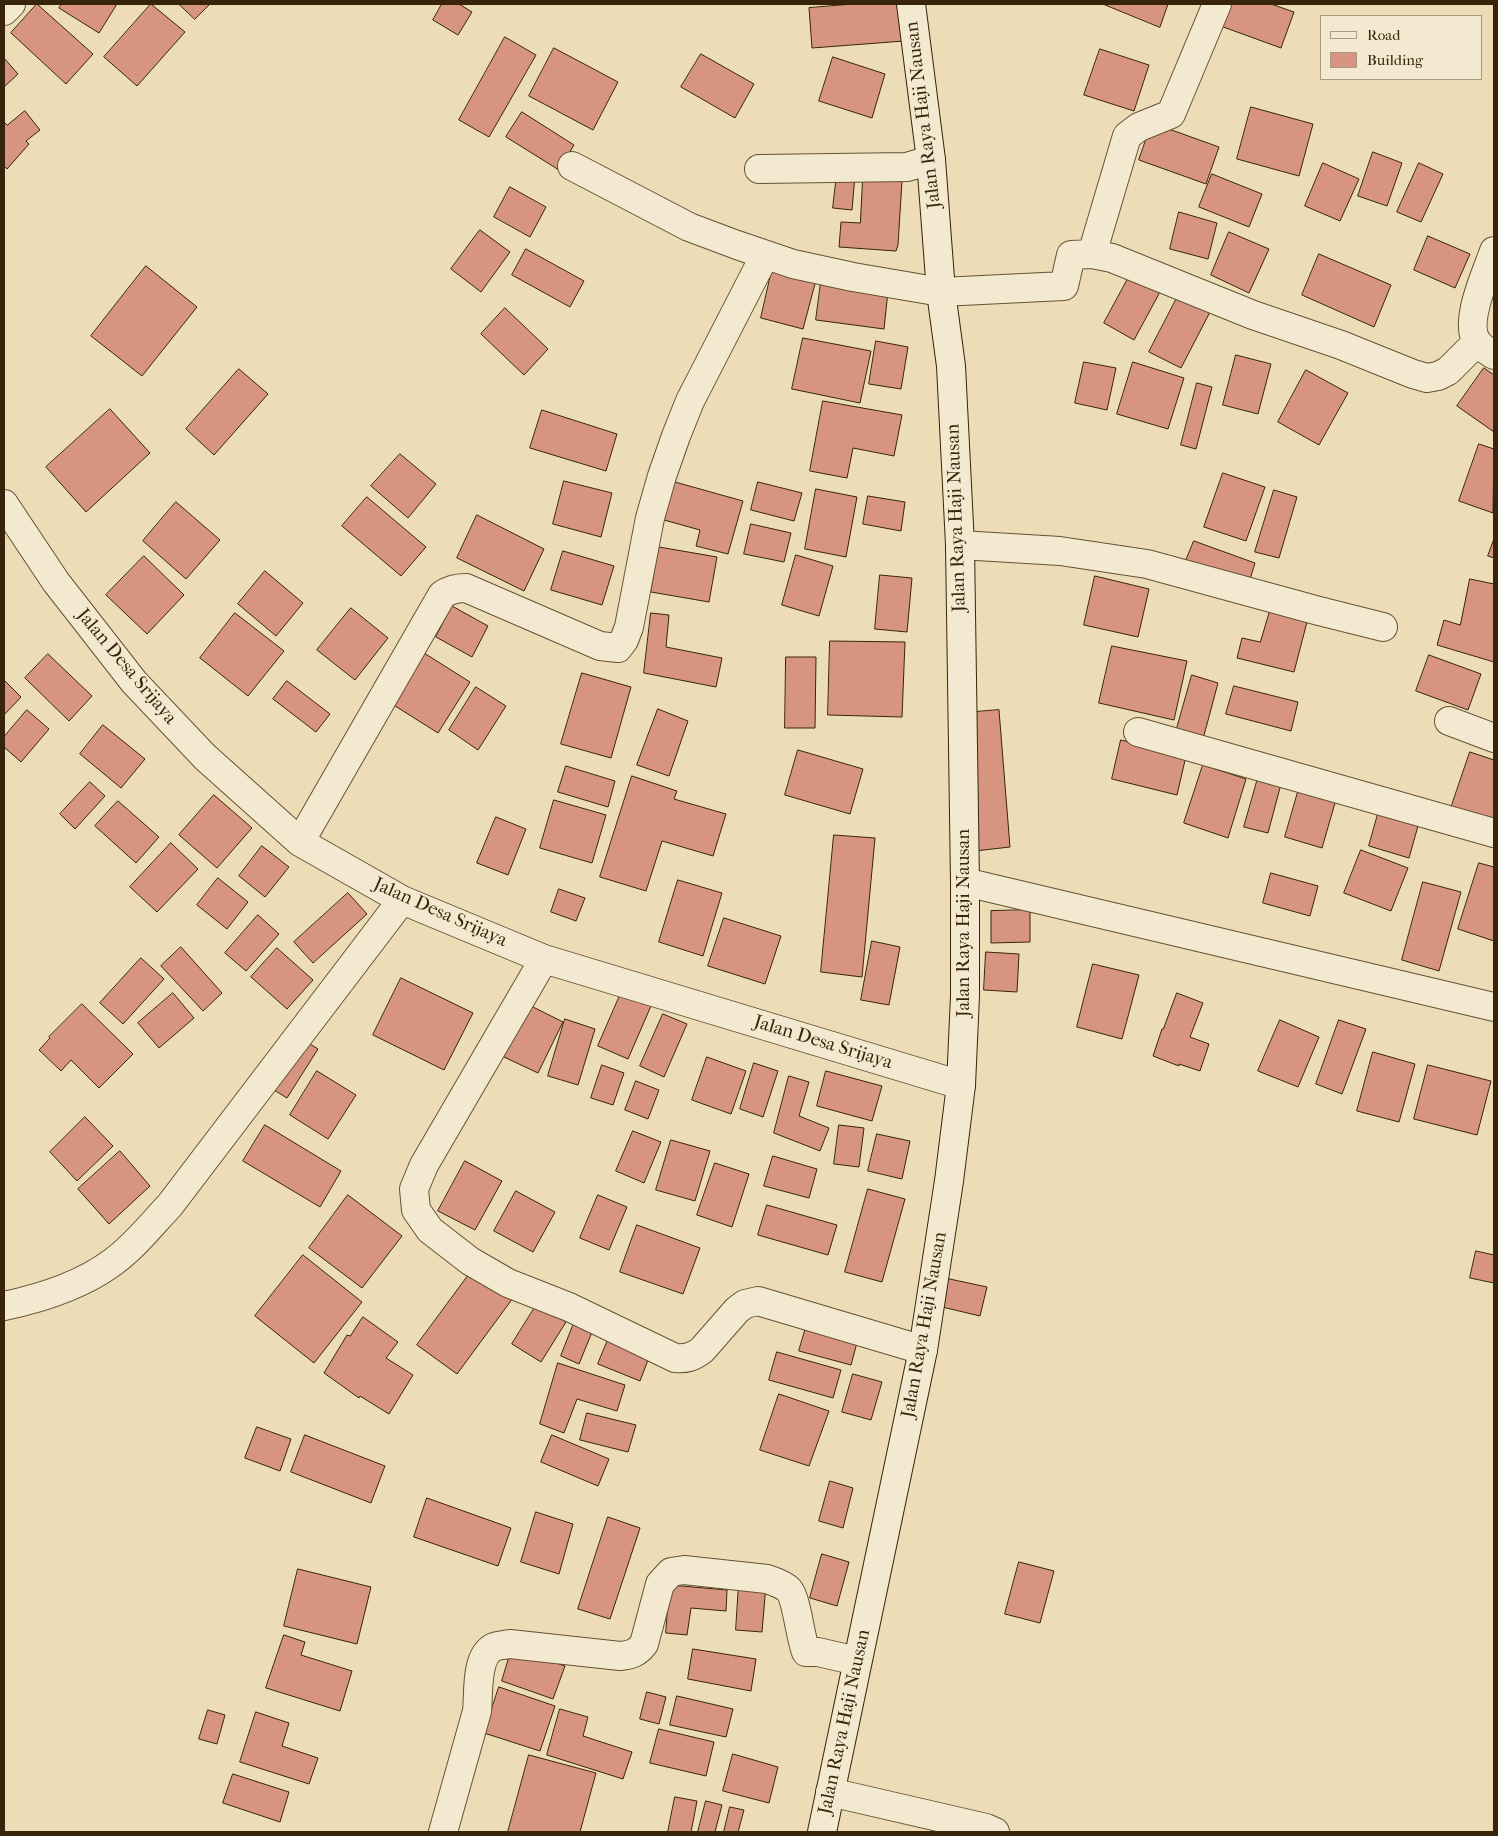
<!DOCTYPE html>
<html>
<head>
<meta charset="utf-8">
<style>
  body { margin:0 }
  #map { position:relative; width:1498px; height:1836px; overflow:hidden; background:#ecddb6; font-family:"IM FELL French Canon",serif }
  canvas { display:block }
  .frame { position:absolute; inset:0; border:5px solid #38240a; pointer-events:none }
  .legend { position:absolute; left:1320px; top:15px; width:162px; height:65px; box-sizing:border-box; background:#f3e9d0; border:1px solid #a89a81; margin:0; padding:6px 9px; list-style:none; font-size:15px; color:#38240a }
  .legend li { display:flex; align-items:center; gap:10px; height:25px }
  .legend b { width:25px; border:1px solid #a89a81 }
</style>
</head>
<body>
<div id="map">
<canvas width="1498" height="1836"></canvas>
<div class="frame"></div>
<ul class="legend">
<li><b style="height:6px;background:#f3e9d0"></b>Road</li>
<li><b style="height:14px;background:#d79481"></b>Building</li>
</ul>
</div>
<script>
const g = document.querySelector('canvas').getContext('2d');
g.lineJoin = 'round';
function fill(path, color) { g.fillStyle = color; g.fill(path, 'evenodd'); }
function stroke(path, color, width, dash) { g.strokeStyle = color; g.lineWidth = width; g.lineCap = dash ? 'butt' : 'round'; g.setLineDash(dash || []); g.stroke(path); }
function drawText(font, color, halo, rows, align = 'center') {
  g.font = font + ' "IM FELL French Canon",serif'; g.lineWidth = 4; g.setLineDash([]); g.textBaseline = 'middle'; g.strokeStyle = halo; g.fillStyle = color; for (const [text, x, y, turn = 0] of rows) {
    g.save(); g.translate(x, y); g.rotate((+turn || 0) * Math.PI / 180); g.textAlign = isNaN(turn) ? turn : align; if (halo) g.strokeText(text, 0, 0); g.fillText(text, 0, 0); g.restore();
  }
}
const building = new Path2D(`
  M37,4L93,54L66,84L11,33Z
  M62,4H117L99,33L59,8Z
  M151,4L185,32L137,86L104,57Z
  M179,4H210L195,19Z
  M442,4H459L472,12L458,35L433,20Z
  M853,4H901L904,41L812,48L809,8Z
  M1103,4H1168L1160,27Z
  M1223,4H1271L1294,12L1281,48L1215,24Z
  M505,37L536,55L489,137L459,120Z
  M554,48L618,82L593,130L529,96Z
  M1100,49L1149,65L1134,111L1084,95Z
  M701,54L754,84L735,118L681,87Z
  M833,57L885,74L872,118L819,101Z
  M4,58L18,74L4,87Z
  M1251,107L1313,124L1299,176L1237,159Z
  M25,111L40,130L26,141L29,144L7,169L4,166V122L7,125Z
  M522,112L574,145L559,170L506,137Z
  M1152,123L1219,147L1206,184L1139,160Z
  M1373,152L1402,163L1387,206L1358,196Z
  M1323,163L1359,179L1340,221L1305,206Z
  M1419,163L1443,174L1421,222L1397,212Z
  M837,174L855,175L852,210L833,208Z
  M1212,174L1262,194L1249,227L1199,207Z
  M863,179L902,181L898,245L896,251L839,247L841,222L860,223Z
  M510,187L546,207L530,237L494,217Z
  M1179,212L1217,223L1208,259L1170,249Z
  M480,230L510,252L481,292L451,269Z
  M1229,232L1269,249L1249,293L1211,275Z
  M1428,236L1470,254L1455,288L1414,270Z
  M526,249L584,281L570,307L512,275Z
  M1319,254L1391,285L1374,327L1302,295Z
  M146,266L197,307L142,376L91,336Z
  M772,270L816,280L803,329L761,318Z
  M1130,275L1160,292L1134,340L1104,323Z
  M821,282L888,291L884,329L816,320Z
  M1178,296L1210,312L1181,368L1149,352Z
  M505,308L548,349L524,375L481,334Z
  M803,338L871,351L860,403L792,389Z
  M876,341L908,347L901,389L869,384Z
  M1236,355L1271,364L1258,414L1223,405Z
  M1084,362L1116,368L1107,410L1075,403Z
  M1133,362L1184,378L1168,429L1117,414Z
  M1484,368L1494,375V432L1457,406Z
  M239,369L268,394L214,455L186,429Z
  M1306,370L1348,393L1319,445L1278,422Z
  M1197,383L1212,387L1196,449L1181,445Z
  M823,401L902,415L894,456L853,448L847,478L810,471Z
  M110,409L150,453L86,512L46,467Z
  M542,410L617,434L606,471L530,448Z
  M1479,444L1494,449L1493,513L1459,501Z
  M400,454L436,484L408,518L371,486Z
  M1223,473L1265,487L1246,541L1204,527Z
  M564,481L612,493L601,537L553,524Z
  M675,482L743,501L728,554L696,546L700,530L664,520Z
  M758,482L802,493L794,521L751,510Z
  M816,489L857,497L846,557L805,549Z
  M1274,490L1297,497L1279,558L1255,552Z
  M868,496L905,502L901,531L863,524Z
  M367,497L426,547L401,576L342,526Z
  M176,502L220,540L186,579L143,541Z
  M477,515L544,549L524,591L457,558Z
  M751,524L791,533L784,562L744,554Z
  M1494,539V558L1488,556Z
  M1194,541L1255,563L1248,586L1185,563Z
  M659,547L717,557L709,602L651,592Z
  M563,551L614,566L602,605L551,590Z
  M796,555L833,566L819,616L782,605Z
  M144,556L184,595L147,634L106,595Z
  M265,571L303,603L276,636L238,604Z
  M880,575L912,578L907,632L875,629Z
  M1095,576L1149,589L1138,637L1084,625Z
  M1470,579L1494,584V662L1437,645L1444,620L1460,625Z
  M452,606L488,626L472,657L436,637Z
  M351,608L388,638L355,680L317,650Z
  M1270,611L1307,622L1294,672L1237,658L1242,638L1260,642Z
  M235,613L284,651L248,696L200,658Z
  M651,613L669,615L666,647L722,658L716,687L644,673Z
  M830,641L905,642L902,717L828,715Z
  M1112,646L1187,661L1174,720L1099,703Z
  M424,653L470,682L438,733L392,704Z
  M48,654L92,696L69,721L25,678Z
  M1429,655L1481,674L1468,710L1416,691Z
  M786,657H816L815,728H785Z
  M582,673L631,687L611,758L561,744Z
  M1192,675L1218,683L1203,739L1176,732Z
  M4,680L21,697L4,715Z
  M287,681L330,714L316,732L273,699Z
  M1234,686L1298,702L1291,731L1226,714Z
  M476,687L506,706L478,750L449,730Z
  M658,709L688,721L669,776L637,765Z
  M27,710L49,729L21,762L4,747V737Z
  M999,710L1010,847L975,851L963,713Z
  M103,725L145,759L121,788L80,754Z
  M1121,740L1186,756L1177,795L1112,779Z
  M798,750L863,769L850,814L785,795Z
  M1470,752L1494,760V827L1450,811Z
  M1203,765L1246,779L1228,838L1184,823Z
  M566,766L615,781L608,807L558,792Z
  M632,776L677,791L674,799L726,814L713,856L662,841L646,891L600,877Z
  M1258,778L1281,784L1268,833L1244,827Z
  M90,782L105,796L75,829L60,814Z
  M1300,785L1337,796L1322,848L1285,837Z
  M214,795L252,828L217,868L179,835Z
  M554,800L606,815L592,863L540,848Z
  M118,801L159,837L136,863L95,826Z
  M1380,807L1420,819L1409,858L1369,846Z
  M496,817L526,829L508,875L477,863Z
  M834,835L875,838L862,977L821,972Z
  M171,843L198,869L157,912L130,887Z
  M262,846L289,867L265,897L239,876Z
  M1361,850L1408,868L1391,911L1344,893Z
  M1479,863L1494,867V941L1458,929Z
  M1271,873L1318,886L1310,916L1263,903Z
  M218,878L248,902L227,929L197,905Z
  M678,880L722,893L703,956L659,942Z
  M1423,882L1461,892L1439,971L1402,960Z
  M559,889L585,898L576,921L551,912Z
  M348,893L367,914L313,963L294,942Z
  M1030,910V942L991,943V911Z
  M258,915L279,934L246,971L225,953Z
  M724,918L781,936L765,984L708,966Z
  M872,941L900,947L889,1005L861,1000Z
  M181,947L222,993L203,1011L161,966Z
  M277,948L313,980L287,1009L251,977Z
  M986,952L1019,954L1017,992L984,990Z
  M141,958L164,979L123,1024L100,1003Z
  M1093,964L1139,975L1122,1039L1077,1027Z
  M401,978L473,1013L444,1070L373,1035Z
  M173,993L194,1018L159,1048L138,1023Z
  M621,993L651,1006L628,1059L598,1046Z
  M1177,993L1203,1003L1190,1037L1209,1044L1200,1071L1179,1064V1066L1153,1056L1162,1029H1163Z
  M82,1004L133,1054L99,1088L71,1060L61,1071L39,1050L50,1038L49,1037Z
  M529,1005L563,1022L538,1073L504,1057Z
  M663,1014L687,1024L664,1077L640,1066Z
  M565,1019L595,1029L578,1085L548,1076Z
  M1280,1020L1319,1037L1298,1087L1258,1071Z
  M1339,1020L1366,1029L1342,1094L1316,1084Z
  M305,1041L318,1049L287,1098L274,1090Z
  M1373,1052L1415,1064L1399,1122L1357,1111Z
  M707,1057L746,1071L731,1114L692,1100Z
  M754,1063L778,1071L763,1117L740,1109Z
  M602,1065L624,1073L613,1105L591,1098Z
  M1428,1065L1491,1081L1477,1135L1414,1119Z
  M317,1071L356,1095L328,1139L290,1115Z
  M826,1071L882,1086L872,1121L817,1106Z
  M789,1076L809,1082L799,1116L829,1128L820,1151L774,1133Z
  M636,1081L659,1090L648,1119L625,1110Z
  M85,1117L113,1146L77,1181L50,1152Z
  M265,1125L341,1171L320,1207L243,1161Z
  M839,1125L864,1128L859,1167L834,1164Z
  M633,1131L661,1142L644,1183L616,1171Z
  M877,1134L910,1141L902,1179L868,1171Z
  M671,1140L710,1151L695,1201L656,1190Z
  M120,1151L150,1186L109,1224L78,1189Z
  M773,1156L817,1169L809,1198L764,1186Z
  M465,1161L502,1181L475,1230L438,1211Z
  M715,1163L749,1174L732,1227L697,1215Z
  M868,1189L905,1199L882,1282L845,1272Z
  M516,1191L555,1212L533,1252L494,1231Z
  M348,1195L402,1236L362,1288L309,1248Z
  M598,1195L627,1207L609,1250L580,1238Z
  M767,1205L837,1225L828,1255L758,1235Z
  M637,1225L700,1248L683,1294L620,1272Z
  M1476,1251L1494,1255V1283L1470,1278Z
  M303,1255L362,1302L314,1363L255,1316Z
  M473,1269L513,1298L457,1374L417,1345Z
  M945,1278L987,1287L980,1316L938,1306Z
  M537,1304L566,1322L541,1362L512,1344Z
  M578,1313L597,1320L579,1364L561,1356Z
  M363,1317L398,1342L386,1358L413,1375L389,1414L360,1396L359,1398L324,1373L347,1335L350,1336Z
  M807,1324L858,1339L851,1365L799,1351Z
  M610,1335L651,1352L640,1381L598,1364Z
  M777,1352L841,1370L833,1398L769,1380Z
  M558,1363L625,1385L617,1411L577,1399L564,1433L540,1424Z
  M853,1374L882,1382L871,1420L842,1412Z
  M779,1394L829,1411L809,1466L760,1450Z
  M587,1413L636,1425L628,1452L580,1440Z
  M257,1427L291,1439L280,1471L245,1458Z
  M305,1435L385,1466L371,1503L291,1472Z
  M552,1435L609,1459L598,1486L541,1462Z
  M830,1481L853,1488L843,1528L819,1521Z
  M427,1498L511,1528L498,1566L414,1537Z
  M536,1512L573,1524L559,1574L521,1562Z
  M608,1517L640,1528L610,1619L578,1609Z
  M822,1554L849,1562L837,1606L810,1598Z
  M1019,1562L1054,1571L1040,1623L1005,1614Z
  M298,1569L371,1587L357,1644L284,1626Z
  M739,1583L766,1585L762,1632L736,1630Z
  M670,1585L727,1590L726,1611L691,1608L687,1635L666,1633Z
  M284,1635L305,1642L301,1655L352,1671L340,1711L266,1688Z
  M512,1648L565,1666L553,1699L502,1681Z
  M693,1649L756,1659L751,1691L688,1679Z
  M499,1687L555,1706L540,1751L484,1733Z
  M647,1692L666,1697L659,1724L640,1719Z
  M677,1696L733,1709L726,1737L670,1725Z
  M560,1709L588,1717L583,1736L632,1752L623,1779L547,1755Z
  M208,1710L225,1715L217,1744L199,1739Z
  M256,1712L289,1723L282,1746L318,1758L309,1784L240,1762Z
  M659,1729L714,1742L706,1776L650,1763Z
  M733,1754L778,1767L769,1803L723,1791Z
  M529,1755L596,1773L580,1832H508Z
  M233,1774L289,1792L280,1822L223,1803Z
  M675,1797L697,1801L691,1832H668Z
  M706,1801L722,1805L715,1832H698Z
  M730,1807L744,1810L738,1832H724Z`);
fill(building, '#d79481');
stroke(building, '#38240a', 1);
const street = new Path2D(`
  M4,11L11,4
  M572,166L689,227L737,245L793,264L853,277L941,292L1064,286L1071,255L1092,254L1112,258L1253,315L1341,345L1413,374L1427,378L1438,376L1448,371L1477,342
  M759,169L907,167L931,160
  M1494,251C1487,272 1462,324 1478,343C1482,348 1489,352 1494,355
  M1092,254L1127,136L1139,127L1171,114L1217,4
  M4,504L56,582L134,682L205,757L300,842L402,900L544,959L961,1085
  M960,545L1060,551L1147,564L1319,611L1383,627
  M1449,721L1494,738
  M1138,732L1494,833
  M300,842L442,595C450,589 457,588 466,588L600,646L618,648L624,640L629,627L650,518L662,476L676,436L690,401L765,255
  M965,882L1494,1007
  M544,959L424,1165L414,1189L416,1210L430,1230L470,1261L508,1283L569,1307L675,1358C686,1359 693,1357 702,1350L737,1310L745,1304L758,1301L923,1350
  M4,1306C42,1298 81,1286 113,1262C134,1247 152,1224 170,1205L402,900
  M830,1792L986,1828L995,1832
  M443,1832L477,1711C479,1694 475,1656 494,1647C498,1645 505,1645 510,1644L620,1656C631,1655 637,1653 644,1644L660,1584L671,1572L684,1570L767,1579C775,1582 783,1584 789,1590C797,1600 800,1637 806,1652H818L857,1661`);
const secondary = new Path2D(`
  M822,1832L923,1350L949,1181L961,1085L965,996V882L960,545L951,366L941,292L931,160L911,4`);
stroke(street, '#655235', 30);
stroke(secondary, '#38240a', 30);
stroke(street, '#f3e9d0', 28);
stroke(secondary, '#f3e9d0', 28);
drawText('19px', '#38240a', '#f3e9d0', [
  ["Jalan Raya Haji Nausan",924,115,-97],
  ["Jalan Raya Haji Nausan",957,518,-92],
  ["Jalan Desa Srijaya",126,667,50],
  ["Jalan Desa Srijaya",440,913,24],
  ["Jalan Raya Haji Nausan",964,923,-90],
  ["Jalan Desa Srijaya",823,1043,17],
  ["Jalan Raya Haji Nausan",925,1325,-80],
  ["Jalan Raya Haji Nausan",845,1722,-78]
]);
</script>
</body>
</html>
